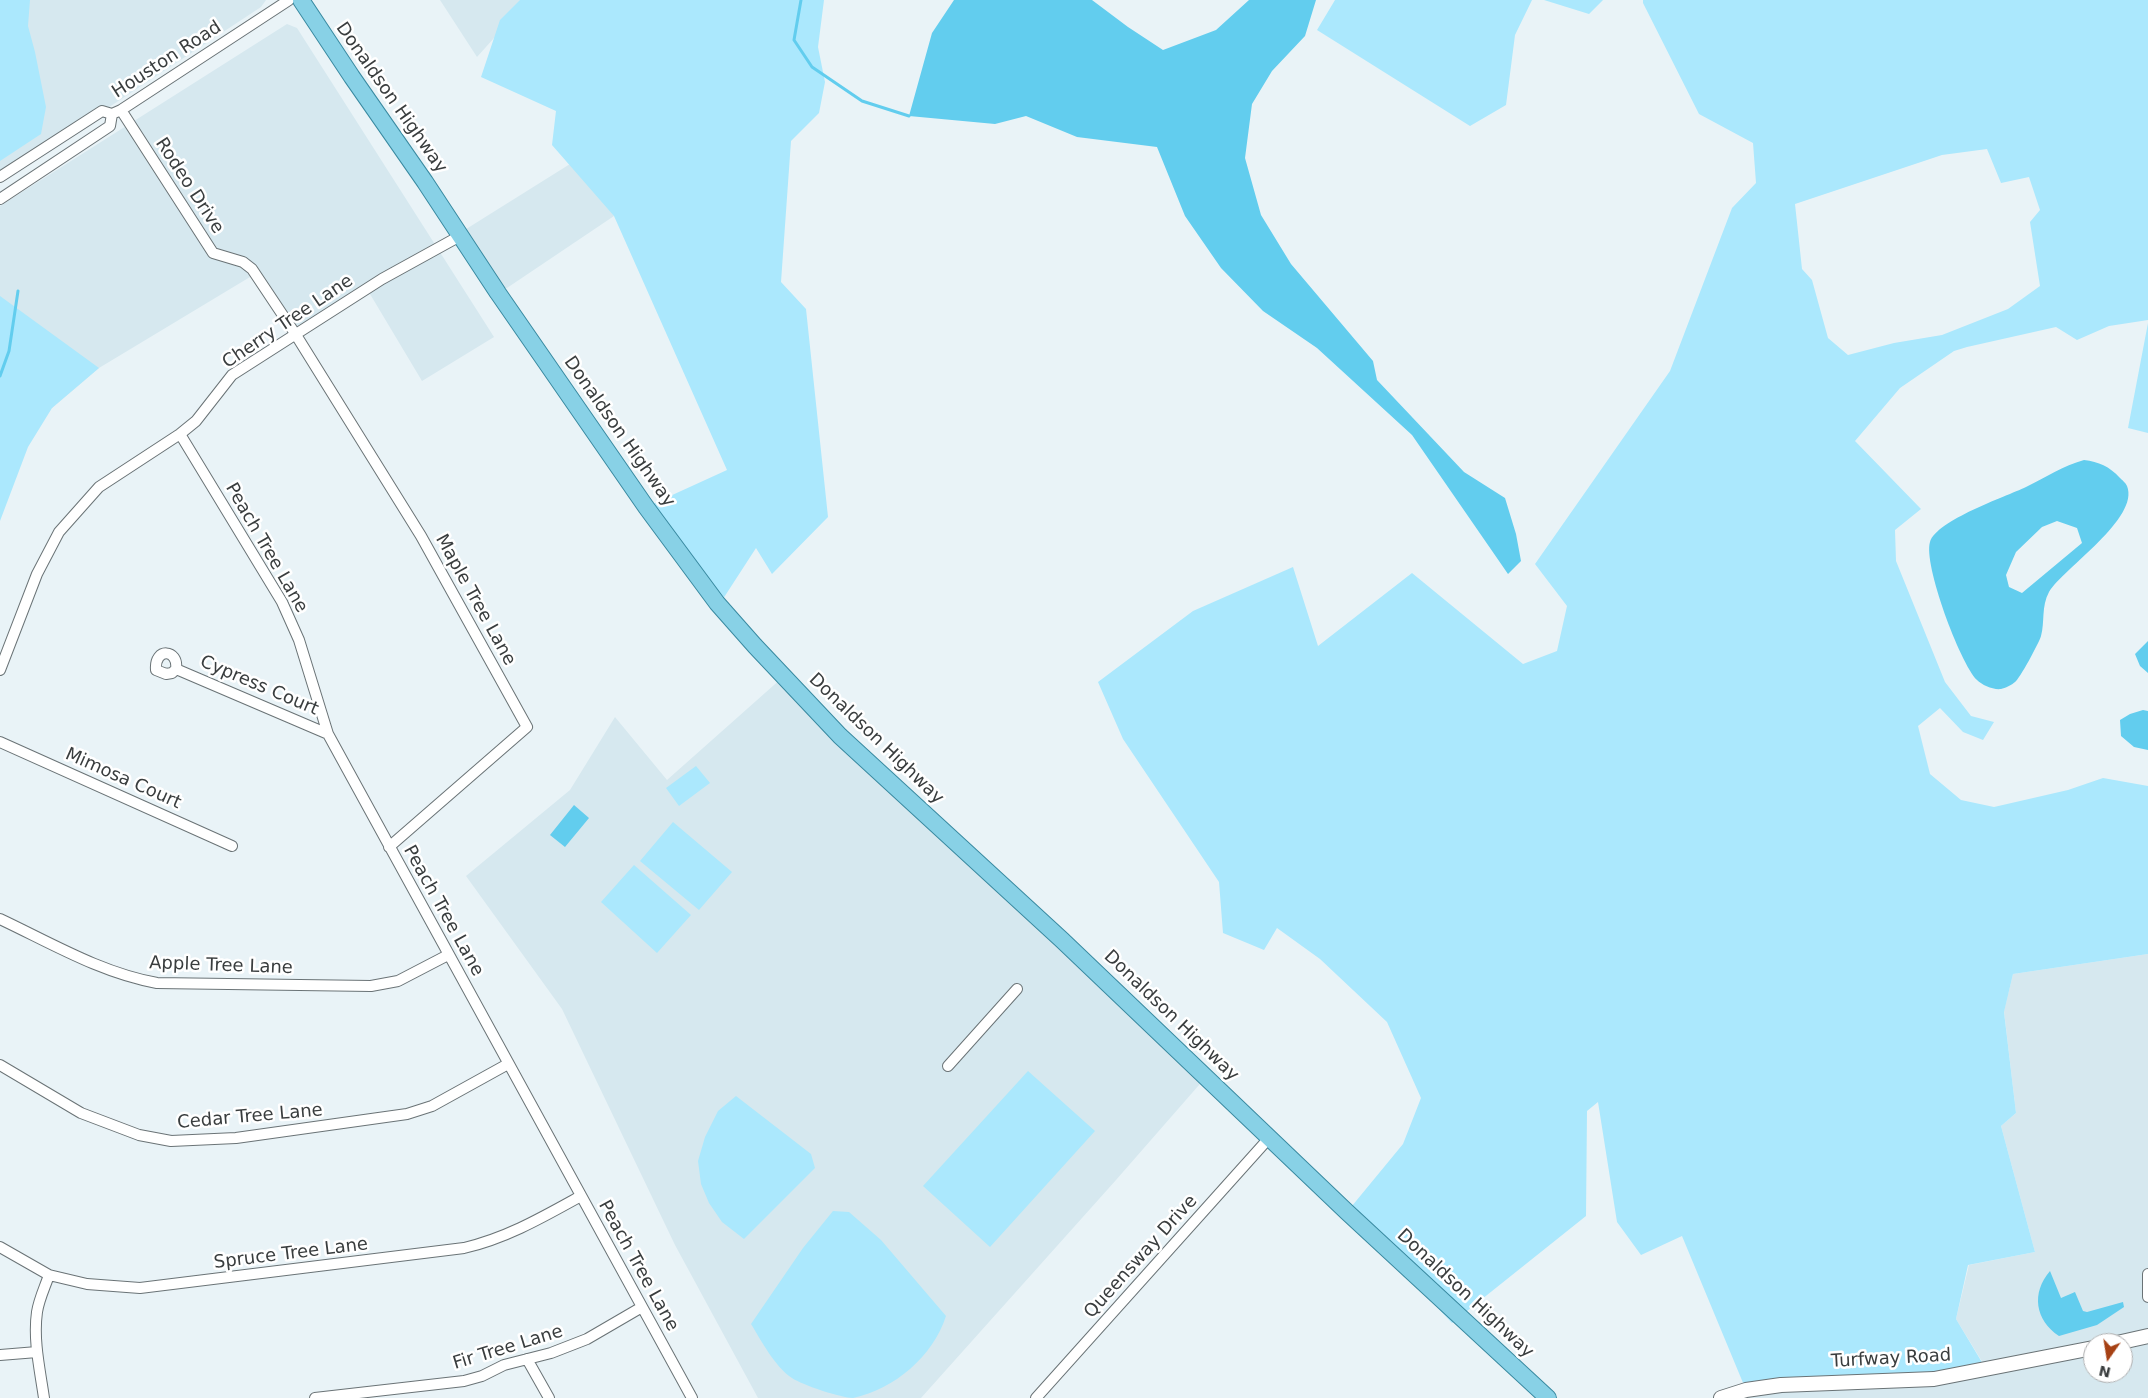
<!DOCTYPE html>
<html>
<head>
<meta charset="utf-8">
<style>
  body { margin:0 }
  #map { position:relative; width:2148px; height:1398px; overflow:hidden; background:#e9f3f7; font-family:"DejaVu Sans",sans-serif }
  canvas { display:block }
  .north { position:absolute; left:2083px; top:1333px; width:50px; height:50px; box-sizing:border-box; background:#fff; border:1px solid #b0b1b2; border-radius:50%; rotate:193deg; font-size:14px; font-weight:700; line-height:20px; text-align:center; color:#393d3e }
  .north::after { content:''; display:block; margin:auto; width:18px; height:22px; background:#a64114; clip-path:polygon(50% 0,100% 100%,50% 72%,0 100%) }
</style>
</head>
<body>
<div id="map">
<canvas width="2148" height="1398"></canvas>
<div class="north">N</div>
</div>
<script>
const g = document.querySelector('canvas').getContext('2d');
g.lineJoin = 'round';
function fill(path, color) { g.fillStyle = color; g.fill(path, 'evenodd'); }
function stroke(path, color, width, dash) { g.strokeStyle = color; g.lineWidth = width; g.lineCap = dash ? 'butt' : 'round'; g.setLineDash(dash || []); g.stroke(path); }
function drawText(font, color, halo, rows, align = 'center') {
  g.font = font + ' "DejaVu Sans",sans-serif'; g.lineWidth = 5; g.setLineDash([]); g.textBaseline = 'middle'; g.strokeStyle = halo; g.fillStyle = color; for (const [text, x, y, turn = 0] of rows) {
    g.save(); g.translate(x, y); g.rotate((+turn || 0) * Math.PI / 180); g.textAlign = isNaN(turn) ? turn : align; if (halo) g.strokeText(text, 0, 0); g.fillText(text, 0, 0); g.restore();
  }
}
fill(new Path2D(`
  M0,0H266L261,7L0,179Z
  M440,0H528L477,57Z
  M287,24L297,28L494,337L422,381L367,289L296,335L255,274L99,368L52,408L0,351V206Z
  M586,154L614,216L501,292L463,231Z
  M783,677L1206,1077L1116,1180L921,1398H758L675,1245L562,1009L466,876L570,790L615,717L667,780Z
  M2148,954V1398H1721L1986,1368L1956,1319L1969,1265L2035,1252L2001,1126L2016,1113L2004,1011L2013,974ZM2093,1343H2123V1373H2093Z`), '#d6e8ef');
fill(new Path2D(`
  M0,0H30L28,26L35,52L46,107L41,134L0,161Z
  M520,0H824L818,47L825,82L819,113L791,141L781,282L806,309L828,517L772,574L756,548L721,602L646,507L727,470L614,216L552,145L556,111L481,77L500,20Z
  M1335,0H1532L1515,35L1506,105L1470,126L1317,30Z
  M1544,0H1603L1589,14Z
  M1643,0H2148V320L2109,326L2077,340L2056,327L1967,347L1954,351L1900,388L1855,441L1921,509L1895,530L1896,561L1945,682L1971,716L1994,722L1983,740L1963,732L1940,708L1918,726L1930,774L1961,800L1994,807L2068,790L2103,778L2148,786V954L2013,974L2004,1012L2016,1113L2001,1126L2035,1252L1968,1265L1956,1319L1986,1369L1746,1390L1682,1236L1641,1255L1617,1222L1598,1102L1587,1111L1586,1216L1452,1323L1347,1212L1403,1144L1421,1098L1387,1022L1320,959L1277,928L1264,950L1223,933L1219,882L1123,739L1098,682L1193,611L1293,567L1318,646L1412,573L1523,664L1557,651L1567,606L1535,564L1670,371L1732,208L1756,183L1753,143L1699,114L1643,3ZM1987,149L2001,183L2029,177L2040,210L2030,222L2040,286L2008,309L1942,335L1894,343L1848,355L1828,338L1812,280L1802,269L1795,204L1942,155Z
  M0,296L99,368L52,408L28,447L0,521Z
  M2148,323V433L2128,428Z
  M696,766L710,783L679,806L666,788Z
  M673,822L732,872L699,910L640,861Z
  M634,865L691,915L657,953L601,902Z
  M1028,1071L1095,1131L990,1247L923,1186Z
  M736,1096L811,1154L815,1168L744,1239L722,1222L709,1203L701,1184L698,1161L705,1137L718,1111Z
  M833,1211L849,1212L881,1240L946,1316C933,1356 895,1389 853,1398C842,1398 802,1385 792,1378C775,1367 761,1340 751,1324L803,1248Z`), '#abe8fd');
fill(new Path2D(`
  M954,0H1092L1128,27L1163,50L1216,30L1249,0H1316L1305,36L1272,71L1252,104L1245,158L1261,215L1291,264L1373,361L1377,380L1464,472L1505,498L1516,534L1521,561L1508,574L1412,435L1317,348L1263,311L1221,268L1185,216L1157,147L1077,137L1026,116L995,124L909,116L932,33Z
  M2084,460C2099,462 2109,466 2120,478C2122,480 2126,483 2127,486C2140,518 2064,568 2049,592C2041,607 2045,622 2041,636C2039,643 2019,680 2015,682C2012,685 2005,688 2001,689C1993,690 1982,685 1977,680C1960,663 1923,564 1930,542C1937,520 2005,497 2026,487C2046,477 2063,466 2084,460ZM2057,521L2077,528L2082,543L2022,593L2009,587L2006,575L2016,552L2042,527Z
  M2148,641V673L2140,666L2135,654Z
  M2143,710L2148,711V750L2134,747L2121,736L2120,720L2130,714Z
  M574,805L589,818L565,847L550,835Z
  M2050,1271L2061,1298L2075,1292L2083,1311L2087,1312L2123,1302L2124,1307L2097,1325L2059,1336C2035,1320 2031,1293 2050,1271Z`), '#62cdee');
stroke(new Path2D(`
  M801,0L794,40L812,67L862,101L909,116
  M0,376L9,351L18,291`), '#62cdee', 3);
const street = new Path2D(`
  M121,110L213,253L243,262L252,269L296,335L421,536L527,727L389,847
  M0,177L102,111L112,114L121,110L289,0
  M0,199L110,126L112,114
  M180,434L282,602L299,640L328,734L692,1398
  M176,669L172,673L166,674L156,670C154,647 179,649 176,669L328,734
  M0,670L37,574L59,532L99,487L180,434L196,421L232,375L382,279L460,236
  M0,742L232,846
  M0,919C51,943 101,973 157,983L371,986L398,981L448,955
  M0,1065L81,1113L139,1135L171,1141L236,1138L407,1114L432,1106L508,1064
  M948,1066L1017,989
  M0,1247L49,1275L87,1284L140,1288L464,1248C507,1238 543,1217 581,1196
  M2148,1274V1297
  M0,1355L37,1352
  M527,1359L549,1398
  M44,1398C40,1370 33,1340 37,1312C39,1299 45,1287 49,1275
  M315,1398L464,1381L482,1376L504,1365L551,1353L587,1339L642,1307
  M1036,1398L1270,1137`);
const secondary = new Path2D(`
  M2117,1343L2148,1336
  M1721,1398L1746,1390L1781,1385L1934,1379L2093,1348`);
const primary = new Path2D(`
  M301,0L352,77L425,182L498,293L646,507L717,603L755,646L840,736L1062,940L1347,1212L1548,1398`);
stroke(street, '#6a7376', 12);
stroke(secondary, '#6a7376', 16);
stroke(primary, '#398aa1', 18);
stroke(street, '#fff', 10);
stroke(secondary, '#fff', 14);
stroke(primary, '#88d1e6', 16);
drawText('18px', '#393d3e', '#fff', [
  ["Houston Road",167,60,-33],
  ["Donaldson Highway",391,98,55],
  ["Rodeo Drive",189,186,57],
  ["Cherry Tree Lane",288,322,-34],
  ["Donaldson Highway",619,432,55],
  ["Peach Tree Lane",266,548,60],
  ["Maple Tree Lane",475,600,61],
  ["Cypress Court",259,686,23],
  ["Donaldson Highway",876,739,44],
  ["Mimosa Court",123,779,24],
  ["Peach Tree Lane",443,911,61],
  ["Apple Tree Lane",221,966,2],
  ["Donaldson Highway",1171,1016,44],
  ["Cedar Tree Lane",250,1117,-5],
  ["Spruce Tree Lane",291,1254,-7],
  ["Queensway Drive",1141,1257,-48],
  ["Peach Tree Lane",638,1266,61],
  ["Donaldson Highway",1465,1294,43],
  ["Fir Tree Lane",508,1348,-17],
  ["Turfway Road",1891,1359,-3]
]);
</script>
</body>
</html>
